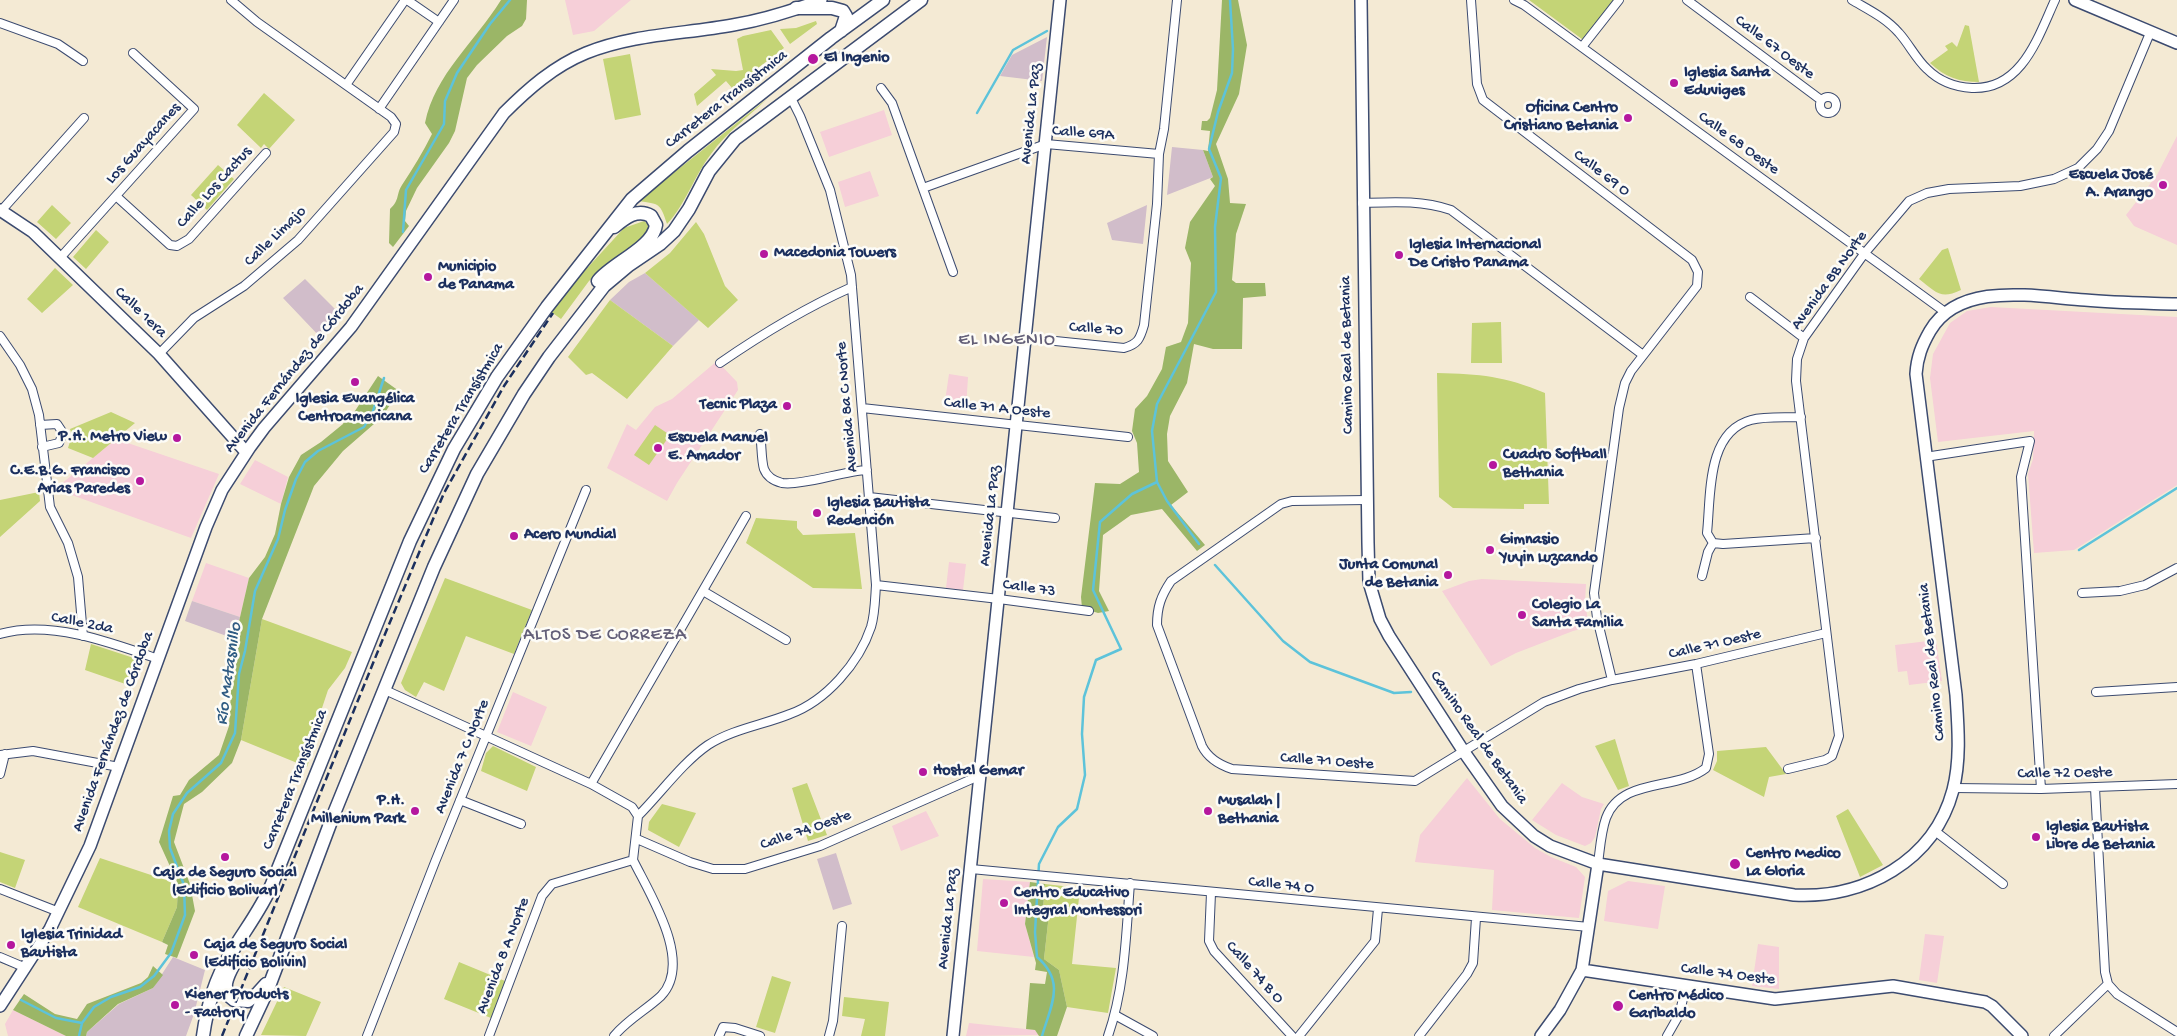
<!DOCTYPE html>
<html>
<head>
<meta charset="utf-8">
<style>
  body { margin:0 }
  canvas { display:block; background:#f4ead4 }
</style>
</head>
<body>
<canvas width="2177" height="1036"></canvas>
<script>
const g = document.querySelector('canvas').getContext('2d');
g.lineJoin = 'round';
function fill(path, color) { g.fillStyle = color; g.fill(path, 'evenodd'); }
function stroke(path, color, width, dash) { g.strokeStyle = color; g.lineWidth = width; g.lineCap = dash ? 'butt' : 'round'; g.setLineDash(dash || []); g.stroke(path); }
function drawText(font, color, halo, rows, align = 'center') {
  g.font = font + ' "Gochi Hand",sans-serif'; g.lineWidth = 5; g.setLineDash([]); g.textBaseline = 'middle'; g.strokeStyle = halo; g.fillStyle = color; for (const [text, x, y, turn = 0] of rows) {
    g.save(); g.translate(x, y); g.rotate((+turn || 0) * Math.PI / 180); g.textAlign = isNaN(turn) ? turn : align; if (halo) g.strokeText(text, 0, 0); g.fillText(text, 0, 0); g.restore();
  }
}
fill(new Path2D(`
  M565,0H631L594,31L573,35Z
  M884,110L892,135L829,157L820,132Z
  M2177,136V245L2134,226L2126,215L2157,175Z
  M870,171L879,196L845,207L838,182Z
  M1991,307L2177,317V485L2074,550L2034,553L2028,474L2033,459L2034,431L1938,442L1930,378L1933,354L1950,323L1967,311Z
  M717,361L737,382L738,390L677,483L667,501L607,468L627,424L636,430L655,407L672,399Z
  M949,374L968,377L966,409L944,408Z
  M116,439L219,474L191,538L55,489Z
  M255,460L288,477L281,504L240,484Z
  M949,562L966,564L963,590L946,588Z
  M206,563L249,578L240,617L192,601Z
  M1482,579L1586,584L1585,602L1589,627L1573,631L1516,653L1491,666L1442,591L1469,581Z
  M1936,640L1942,681L1909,685L1907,671L1898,672L1895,645Z
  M513,692L547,707L531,746L497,732Z
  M1467,778L1500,819L1535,848L1551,857L1576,867L1585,877L1579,918L1492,910L1494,870L1415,862L1420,835Z
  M1562,783L1582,797L1604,804L1601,809L1595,837L1591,843L1585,846L1556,835L1532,820Z
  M926,811L939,836L901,851L892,826Z
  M983,879L1030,882L1025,924L1034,957L977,951Z
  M1628,881L1665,886L1658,929L1604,921L1608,891Z
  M1925,934L1944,936L1937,983L1919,980Z
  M1758,944L1779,947V989L1752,986Z
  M13,1010L66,1036H8L5,1024Z
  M969,1023L1035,1030L1039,1035L966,1036Z`), '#f6cfd8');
fill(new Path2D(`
  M1047,37L1042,81L1000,76L1012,55Z
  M1172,147L1203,150L1213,177L1167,195Z
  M1147,205L1143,244L1112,240L1107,223Z
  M645,273L699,320L673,346L610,300L629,282Z
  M305,279L342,316L321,338L283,298Z
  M192,601L240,617L235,639L185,621Z
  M836,853L852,904L833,910L817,859Z
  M173,957L205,970L194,1014L186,1036H86L87,1032L119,1004L153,988Z`), '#d1bdca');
fill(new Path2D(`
  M1529,0H1619L1586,42Z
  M816,21L817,24L790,44L780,29L796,28Z
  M1965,25L1969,26L1979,82C1959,82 1945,77 1930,63L1948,50L1945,46L1952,42L1957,47Z
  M771,30L784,48L732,88L726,81L697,106L694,94L716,75L711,69L736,71L743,70L737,39L743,36Z
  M630,54L641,115L615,120L603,59Z
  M264,93L295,120L269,149L264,144L261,148L237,125Z
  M767,99C748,117 726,133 711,154C694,176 686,204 667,224C660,203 660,204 638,201Z
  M218,165L234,179L207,210L191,195Z
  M52,205L71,223L56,239L37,222Z
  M644,221L651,226L648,235L602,269L589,281L561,319L550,311L567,290L624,228Z
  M696,222L704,234L725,286L738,300L708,328L645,273L670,253Z
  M96,230L109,242L86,269L73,257Z
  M1948,248L1961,290C1940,300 1936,292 1919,279L1942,250Z
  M55,268L73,285L42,313L27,299Z
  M610,300L673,346L627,399L592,373L586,375L568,357Z
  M1501,322L1502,363H1471L1472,323Z
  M1437,373C1481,374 1504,376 1545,393L1549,504H1524V509L1453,508L1439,497Z
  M111,412L135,423L93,458L68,448L72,435L70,429Z
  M655,425L670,435L649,465L634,455Z
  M39,492L40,501L0,537V500Z
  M756,518L797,521V528L803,535L855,533L862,589L813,588L746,543Z
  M445,578L532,610L514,654L466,636L444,691L424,682L416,697L405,690L401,683Z
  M262,619L352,652L345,668L328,690L318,720L314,747L307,767L241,740Z
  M91,644L143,661L134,687L85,670Z
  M1615,739L1629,786L1618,790L1595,746Z
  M493,746L536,767L527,791L481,771L486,753Z
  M1766,747L1786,774L1769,777L1764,797L1713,770L1717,761V751Z
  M807,783L827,835L808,841L792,788Z
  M662,804L696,813L679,847L648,830L649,822Z
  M1848,809L1883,865L1860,877L1836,816Z
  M0,852L25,860L15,888L0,882Z
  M100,858L178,884L177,907L162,942L78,907Z
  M1045,884L1080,888L1072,964L1116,968L1108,1013L1067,1007L1059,970L1044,959L1049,914L1043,909Z
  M459,962L505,981L491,1018L444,999Z
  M772,976L791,982L775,1033L756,1027Z
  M284,987L321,1002L306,1036L261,1035Z
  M844,997L889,1002L885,1036H861L865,1019L842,1016Z`), '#c4d476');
fill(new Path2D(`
  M501,0H527L526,19L522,26L507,36L477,65L467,78L455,131L449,143L417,188L406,211L405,221L409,226L393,247L389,243L390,209C400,200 396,194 402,185C413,168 423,152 432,134L425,123C435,74 475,42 501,0Z
  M1222,0H1238L1247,45L1239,94L1216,144L1228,179L1230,203L1246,204L1236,234L1232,280L1236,283H1265L1266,296L1243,298L1242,349H1213L1194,344L1187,383L1170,416L1167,434L1168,461L1188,492L1171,505L1205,545L1197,551L1162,509L1131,515L1103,535L1099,591L1109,611L1098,613L1082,608L1081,597L1095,483L1120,484L1139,472L1137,443L1132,431L1135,409L1147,396L1162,369L1166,347L1181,342L1188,323L1191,263L1185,248L1190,222L1215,186L1210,179L1213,177L1203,150L1208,151L1210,131L1201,130L1202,121H1207L1210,118L1217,90Z
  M378,376L399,391L382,417L343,451L314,486L262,619L241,740L232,763L202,792L184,804L174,842L190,884L195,911L177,958L165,954L168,945L162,942L177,907L178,884L159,842L173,796L180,795L189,780L219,755L229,726L232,675L238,658L235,639L249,578L265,557L275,534L281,504L289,477L301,455L321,442L343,424L346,417H351Z
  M1030,882L1045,884L1043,909L1049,914L1044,959L1059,970L1067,1007L1057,1036H1039L1035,1030L1026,1029L1030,983L1045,984L1047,972L1035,970L1036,963L1025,924Z
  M153,966L163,975L153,988L118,1004L87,1032L86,1036H66L13,1010L24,994L55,1014L77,1019L87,1004L141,983L148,977Z`), '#9bb667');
stroke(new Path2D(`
  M977,113L1013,50L1047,31
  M403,232L406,190L444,124L445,101L457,73L490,24L510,0
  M1157,482L1167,501L1199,544
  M2079,550L2177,488
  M1215,565L1283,641L1310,662L1394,693L1411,692
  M21,1000L56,1018L82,1023
  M79,1036L82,1023L94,1007L111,997L140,987L154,976L171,953L185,915L184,885L170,848L169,831L173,814L187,793L221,763L235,733L239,674L245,651L255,591L278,539L285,510L296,479L305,462L318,451L364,427L373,411L384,378
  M1042,1036C1051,1005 1066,982 1037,957L1035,932L1039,864L1058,827L1077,809L1085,775L1082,734L1084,697L1096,660L1121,649L1093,590L1100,522L1132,494L1157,482L1152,431L1157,404L1216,292L1215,227L1221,178L1209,149L1218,112L1232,73L1233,49L1230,0`), '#5dc3da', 2.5);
const street = new Path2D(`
  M407,0L439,22
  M1471,0L1477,84L1483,100L1692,260L1698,272L1697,286L1631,371L1625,383L1619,408L1594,593L1597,618L1612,680
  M1514,0L1524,5L1945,312
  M1687,0L1821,100
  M1852,0C1869,10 1886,18 1899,33C1909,44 1916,59 1927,69C1940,82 1954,87 1972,88C2022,90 2038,37 2055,0
  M0,23L58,44L83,61
  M1582,47L1619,0
  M346,85L405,0
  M881,88L892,103L953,272
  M1820 105a8 8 0 1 1 16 0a8 8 0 1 1-16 0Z
  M379,109L454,0
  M923,188L1046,144L1159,154
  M116,196L170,245L177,246L189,239L266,153
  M1362,203C1393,202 1421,200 1451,210L1643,355
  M1,211L84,118
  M60,258L194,109L133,53
  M1750,297L1804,338
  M0,336L20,365L32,389L39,415L50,507L68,543L78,577L83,636
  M1026,338L1124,348C1138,344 1140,339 1144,325L1157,204L1159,154L1164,129L1177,0
  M159,354L194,318L244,286L298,240L394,132L396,124L391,117L257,22L231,0
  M720,363C762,334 805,308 852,287
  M862,408L1128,437
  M40,425L57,424L63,433L59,443L42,447
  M760,434C762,445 761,459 764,469C767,477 774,481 782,483C801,486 844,471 867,470
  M1925,457L2030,441L2021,477L2041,789
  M869,497L1055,518
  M1367,500L1292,501L1281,504L1171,581C1161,596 1157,607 1157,625L1202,746C1208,758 1220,765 1232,769L1415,781L1544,702L1579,689L1612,680L1696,664L1826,633
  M1713,543L1707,533C1711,496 1706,432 1751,420C1766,416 1786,418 1801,417
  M1713,543L1723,544L1816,538
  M1702,576L1708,552L1713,543
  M876,585L999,599L1089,611
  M703,591L786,640
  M2082,593L2120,591L2145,585L2177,568
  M0,634C50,620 110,642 158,659
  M385,690L591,784L632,807L638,816L633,860
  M2096,692L2177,687
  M0,755L33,751L119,767
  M1788,769L1825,760L1832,756L1839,736L1796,381L1797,359L1804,338L1864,254L1909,201L1927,193L1949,189L2020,186L2054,179L2078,168L2097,149L2109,131L2150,33
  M0,774L5,754
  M591,784L746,516
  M1954,788L2041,789L2177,784
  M2095,788L2105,972L2108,984L2117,994L2177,1032
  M460,800L521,824
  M638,816C660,794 683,762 708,745C733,729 763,725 790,714C826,701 859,663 871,627C875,614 875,599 876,585L851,275L830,190L800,116L790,96
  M1935,831L2003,884
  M637,839L690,862L713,869H745L820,846L981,775
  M1598,864C1600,849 1601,832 1606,818C1621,777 1677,791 1706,768L1709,754L1696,664
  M971,869L1589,927
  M0,889L59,912
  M1211,893L1209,941L1214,951L1292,1036
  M0,957L26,968
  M1115,1015L1153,1036
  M367,1036L435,862L586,490
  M489,1036L542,896L552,884L633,860
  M614,1036C627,1020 646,1010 661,996C694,962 649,893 633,860
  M719,1036L723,1027L735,1028L760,1036
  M829,1036L833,1021L842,926
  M1108,1036C1125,987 1126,935 1130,883
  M1299,1036L1375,941L1378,909
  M1419,1036L1467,974L1473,963L1476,918
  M1667,1036L1679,1015L1686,987
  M2054,1036L2108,984`);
const secondary = new Path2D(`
  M1361,0L1368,543L1369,582L1380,619L1389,636L1464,752L1502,806L1534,836L1550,846L1598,864L1794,895C1864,899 1934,861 1953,790C1961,759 1958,726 1956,695L1916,374C1917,357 1922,345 1930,331C1960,280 2036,297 2085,300C2116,303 2146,303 2177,304
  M2075,0L2177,43
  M0,210L33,232L159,354L246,452
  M1582,970L1775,999L1893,986L1985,1002L1992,1006L2022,1036
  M0,1006L50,929L90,846L206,527L222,490L250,447L264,428L351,327L504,113C528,89 554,66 586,53C633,34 684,34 733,25C762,20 792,11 821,0
  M953,1036L1060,0
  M1541,1036L1560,1010L1582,970L1598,864`);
const primary = new Path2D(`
  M796,8H832L843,11L846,16L841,31
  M598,281C612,263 653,248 656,225L651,216C637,208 625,218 614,227
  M235,962C228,975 219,990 234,1000L248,1001L257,994L266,984
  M203,1036C207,1007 214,981 230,955C244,931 261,910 272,884L410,541L454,449L497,377L547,307L632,199L688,151L831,38L883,0
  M246,1036L268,989L333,816L434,567L477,474L524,394L549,357L604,286L629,265L660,244L674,231L689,209L709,171L735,139L921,0`);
stroke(street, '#3c4b70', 10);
stroke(secondary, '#3c4b70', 14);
stroke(primary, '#3c4b70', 15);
stroke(street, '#fff', 8);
stroke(secondary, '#fff', 11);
stroke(primary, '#fff', 12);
stroke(new Path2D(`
  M222,1036L380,646L444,493L504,386L553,313`), '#1b2f5e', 2.5, [8, 4]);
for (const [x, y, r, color] of [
  [813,59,6,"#b5179e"],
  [1674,83,5,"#b5179e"],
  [1628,118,5,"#b5179e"],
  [2163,185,5,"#b5179e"],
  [764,254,5,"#b5179e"],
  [1399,255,5,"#b5179e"],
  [428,277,5,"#b5179e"],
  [355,382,5,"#b5179e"],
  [787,406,5,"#b5179e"],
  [177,438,5,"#b5179e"],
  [658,448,5,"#b5179e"],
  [1493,465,5,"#b5179e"],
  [140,481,5,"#b5179e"],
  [817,513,5,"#b5179e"],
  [514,536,5,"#b5179e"],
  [1490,550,5,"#b5179e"],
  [1448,575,5,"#b5179e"],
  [1522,615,5,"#b5179e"],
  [923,772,5,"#b5179e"],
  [415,811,5,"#b5179e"],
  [1208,811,5,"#b5179e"],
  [2036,837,5,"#b5179e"],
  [225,857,5,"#b5179e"],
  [1735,864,6,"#b5179e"],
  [1004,903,5,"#b5179e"],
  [11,945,5,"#b5179e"],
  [194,955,5,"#b5179e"],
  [175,1005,5,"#b5179e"],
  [1618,1006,6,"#b5179e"]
]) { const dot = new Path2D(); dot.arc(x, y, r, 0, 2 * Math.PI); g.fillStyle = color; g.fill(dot); stroke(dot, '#fdfcf7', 2); }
drawText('16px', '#1b2f5e', '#fdfcf7', [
  ["Calle 67 Oeste",1774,48,37],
  ["Carretera Transístmica",727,100,-38],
  ["Avenida La Paz",1032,114,-84],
  ["Calle 69A",1083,134,4],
  ["Los Guayacanes",144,144,-48],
  ["Calle 68 Oeste",1738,144,36],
  ["Calle 69 O",1601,174,37],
  ["Calle Los Cactus",215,188,-48],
  ["Calle Limajo",276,237,-44],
  ["Avenida 8B Norte",1830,281,-54],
  ["Calle 1era",140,313,44],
  ["Calle 70",1096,330,4],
  ["Camino Real de Betania",1348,355,-91],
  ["Avenida Fernández de Córdoba",295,369,-51],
  ["Avenida 8a C Norte",848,407,-95],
  ["Carretera Transístmica",462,409,-59],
  ["Calle 71 A Oeste",997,409,6],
  ["Avenida La Paz",991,516,-84],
  ["Calle 73",1029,589,8],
  ["Calle 2da",82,624,11],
  ["Calle 71 Oeste",1715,645,-13],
  ["Camino Real de Betania",1933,662,-96],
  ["Avenida Fernández de Córdoba",114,732,-70],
  ["Camino Real de Betania",1478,738,55],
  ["Avenida 7 C Norte",463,757,-68],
  ["Calle 71 Oeste",1327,762,4],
  ["Calle 72 Oeste",2065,774,-1],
  ["Carretera Transístmica",296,780,-68],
  ["Calle 74 Oeste",806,831,-19],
  ["Calle 74 O",1281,886,6],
  ["Avenida La Paz",949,919,-84],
  ["Avenida 8 A Norte",504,956,-69],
  ["Calle 74 B O",1254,973,48],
  ["Calle 74 Oeste",1728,975,7]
]);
drawText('bold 16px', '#1b2f5e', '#fdfcf7', [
  ["El Ingenio",824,59],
  ["Iglesia Santa",1684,74],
  ["Eduviges",1684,92],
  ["Oficina Centro",1618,109,"right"],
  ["Cristiano Betania",1618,127,"right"],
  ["Escuela José",2153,176,"right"],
  ["A. Arango",2153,194,"right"],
  ["Iglesia Internacional",1409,246],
  ["De Cristo Panama",1409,264],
  ["Macedonia Towers",774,254],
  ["Municipio",438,268],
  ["de Panama",438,286],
  ["Iglesia Evangélica",355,400,"center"],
  ["Centroamericana",355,418,"center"],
  ["Tecnic Plaza",777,406,"right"],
  ["P.H. Metro View",167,438,"right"],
  ["Escuela Manuel",668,439],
  ["E. Amador",668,457],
  ["Cuadro Softball",1503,456],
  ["Bethania",1503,474],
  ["C.E.B.G. Francisco",130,472,"right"],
  ["Arias Paredes",130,490,"right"],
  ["Iglesia Bautista",827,504],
  ["Redención",827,522],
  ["Acero Mundial",524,536],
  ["Gimnasio",1500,541],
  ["Yuyin Luzcando",1500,559],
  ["Junta Comunal",1438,566,"right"],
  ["de Betania",1438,584,"right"],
  ["Colegio La",1532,606],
  ["Santa Familia",1532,624],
  ["Hostal Gemar",933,772],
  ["P.H.",405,802,"right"],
  ["Millenium Park",405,820,"right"],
  ["Musalah |",1218,802],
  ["Bethania",1218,820],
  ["Iglesia Bautista",2046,828],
  ["Libre de Betania",2046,846],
  ["Centro Medico",1746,855],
  ["La Gloria",1746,873],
  ["Caja de Seguro Social",225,874,"center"],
  ["(Edificio Bolivar)",225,892,"center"],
  ["Centro Educativo",1014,894],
  ["Integral Montessori",1014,912],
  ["Iglesia Trinidad",21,936],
  ["Bautista",21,954],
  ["Caja de Seguro Social",204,946],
  ["(Edificio Bolivin)",204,964],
  ["Kiener Products",185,996],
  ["- Factory",185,1014],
  ["Centro Médico",1629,997],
  ["Garibaldo",1629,1015]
], 'left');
g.letterSpacing = '1px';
drawText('18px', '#635f78', '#fdfcf7', [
  ["EL INGENIO",1007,341],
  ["ALTOS DE CORREZA",605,636]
]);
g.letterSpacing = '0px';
drawText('italic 18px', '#2f5b83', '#fdfcf7', [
  ["Río Matasnillo",230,674,-82]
]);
</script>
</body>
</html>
